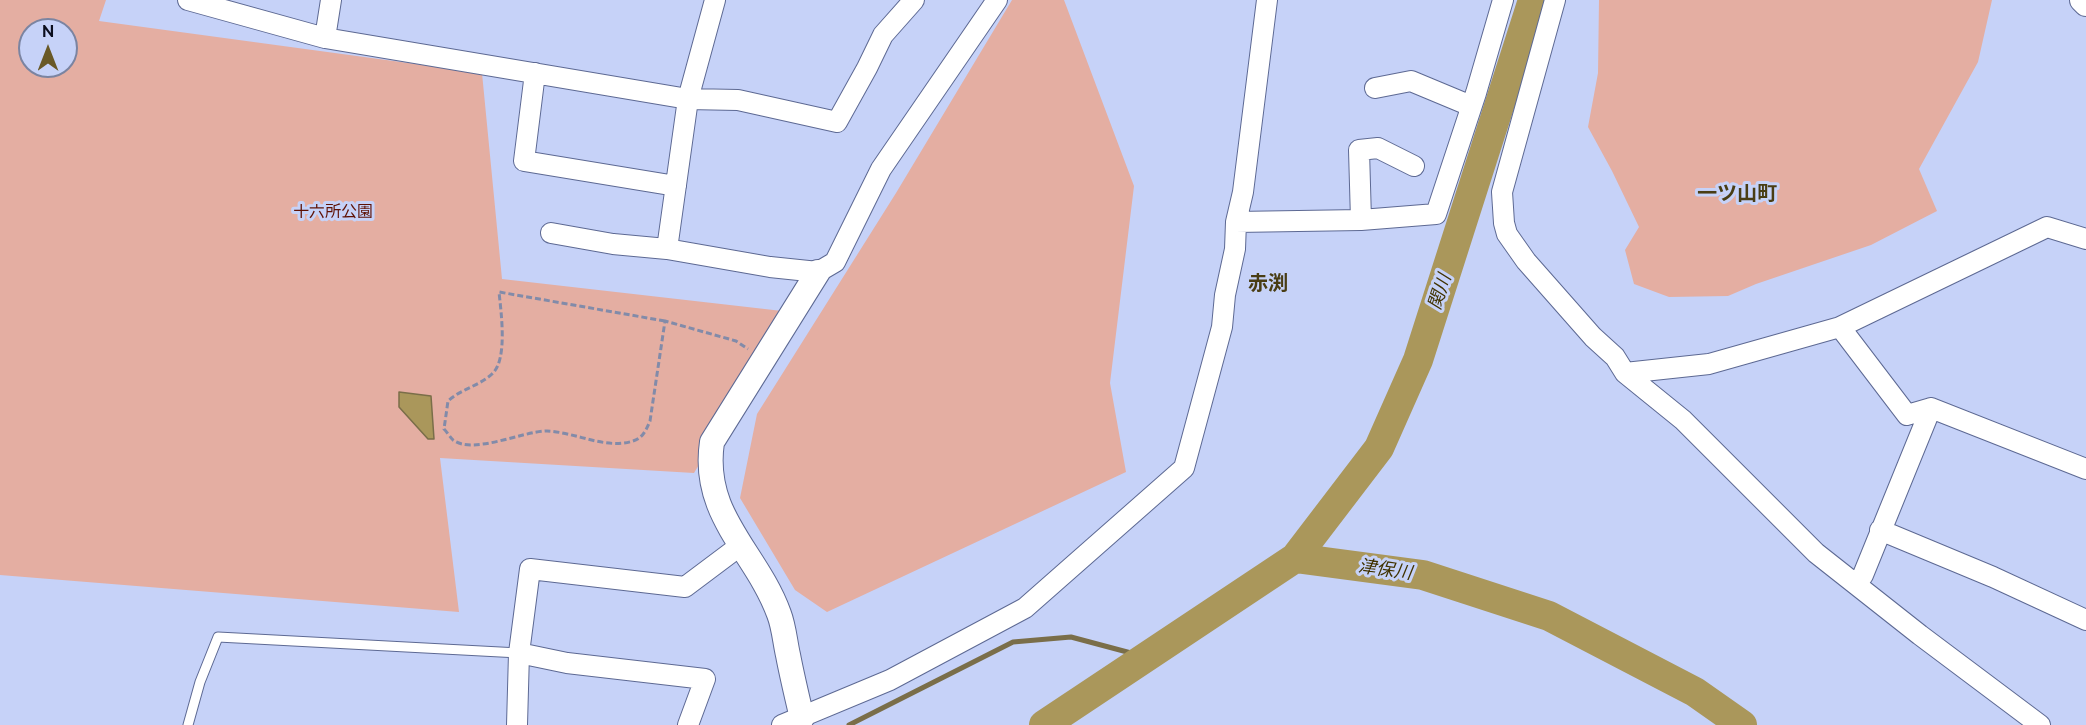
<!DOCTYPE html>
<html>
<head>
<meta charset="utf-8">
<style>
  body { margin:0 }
  #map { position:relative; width:2086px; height:725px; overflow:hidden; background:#c6d2f8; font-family:Raleway,sans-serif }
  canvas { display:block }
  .north { position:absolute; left:18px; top:18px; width:60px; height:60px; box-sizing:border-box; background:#c6d2f8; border:2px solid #7b84a1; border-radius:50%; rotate:0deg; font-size:16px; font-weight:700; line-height:24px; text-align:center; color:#0b0e1e }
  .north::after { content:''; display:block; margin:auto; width:21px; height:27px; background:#695927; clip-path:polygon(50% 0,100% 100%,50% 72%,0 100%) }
</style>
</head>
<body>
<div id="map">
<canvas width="2086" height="725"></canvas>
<div class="north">N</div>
</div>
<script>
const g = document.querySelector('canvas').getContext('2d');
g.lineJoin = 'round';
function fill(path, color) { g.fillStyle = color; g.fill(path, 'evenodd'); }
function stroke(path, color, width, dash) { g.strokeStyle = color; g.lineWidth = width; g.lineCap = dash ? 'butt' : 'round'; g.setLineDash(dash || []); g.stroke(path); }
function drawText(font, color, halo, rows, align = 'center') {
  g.font = font + ' Raleway,"Noto Sans JP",sans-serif'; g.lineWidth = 6; g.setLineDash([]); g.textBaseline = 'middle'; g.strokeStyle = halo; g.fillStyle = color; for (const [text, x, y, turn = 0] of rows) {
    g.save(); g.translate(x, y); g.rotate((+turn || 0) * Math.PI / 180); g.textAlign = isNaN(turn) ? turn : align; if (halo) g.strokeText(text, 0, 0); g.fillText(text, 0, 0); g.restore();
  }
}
fill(new Path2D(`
  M0,0H106L99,21L482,73L502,279L791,312L694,473L440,458L459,612L0,575ZM30,30H66V66H30Z
  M1012,0H1064L1134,186L1110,383L1126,472L827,612L795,590L740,498L757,414L896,193Z
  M1599,0H1992L1978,62L1919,169L1937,211L1871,245L1756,284L1728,296L1669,297L1634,284L1625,250L1639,227L1612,171L1588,127L1598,73Z`), '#e4aea2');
const water = new Path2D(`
  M399,392L431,396L434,439H428L399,407Z`);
fill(water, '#aa975b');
stroke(water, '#7a6e49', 1.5);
stroke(new Path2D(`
  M849,725L1013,642L1071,637L1146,657`), '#7a6e49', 5);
stroke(new Path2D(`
  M1295,558L1423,575L1549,616L1695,692L1742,725
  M1044,725L1295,558L1379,448L1418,360L1533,0`), '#aa975b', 30);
const service = new Path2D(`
  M188,725L200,682L218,637L519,653`);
const minor = new Path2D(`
  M188,0L325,38L688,99L738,100L837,122L867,68L883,35L914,0
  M1555,0L1502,192L1504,223L1507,234L1526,261L1593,337L1615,357L1625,373L1683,420L1816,553L1920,635L2040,725
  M325,38L331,0
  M535,73L524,161L676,186
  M1375,88L1411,81L1471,106
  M1361,220L1359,150L1378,148L1414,166
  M1236,222L1361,220L1436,214L1476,93L1503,0
  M551,233L613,244L667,249L770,267L818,272L835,262L881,169L997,0
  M667,249L688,99L715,0
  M1840,327L1907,415L1931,408L2086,469
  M1625,373L1709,364L1840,327L2047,227L2086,239
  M1880,530L1993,577L2086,620
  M1856,584L1863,575L1931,408
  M519,653L530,569L685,587L741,545
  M517,725L519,653L567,663L705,679L688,725
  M782,725L890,680L1025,608L1184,468L1222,327L1225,295L1235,249L1236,222L1243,192L1267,0`);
const tertiary = new Path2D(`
  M2082,0L2086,4
  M802,718C797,697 792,676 788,655C785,642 784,627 779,614C756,551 701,516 712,442L818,272`);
stroke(service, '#5d6993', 11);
stroke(minor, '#5d6993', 22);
stroke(tertiary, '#5d6993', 26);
stroke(new Path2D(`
  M665,321L499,292C501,312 508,360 492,374C479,386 461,389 448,401L444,429C447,432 450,437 453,440C473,455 523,431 547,431C575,432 606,450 633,441C643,438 646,430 650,421L665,321L736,341L748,349`), '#828ba9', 3, [6, 3]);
stroke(service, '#fff', 9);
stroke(minor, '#fff', 20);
stroke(tertiary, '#fff', 24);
drawText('16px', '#5e1104', '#c6d2f8', [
  ["十六所公園",333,212]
]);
drawText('italic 18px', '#403200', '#c6d2f8', [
  ["関川",1440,292,-72],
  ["津保川",1385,570,8]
]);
drawText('bold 20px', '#493d14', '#c6d2f8', [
  ["一ツ山町",1737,194],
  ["赤渕",1268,284]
]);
</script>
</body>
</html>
